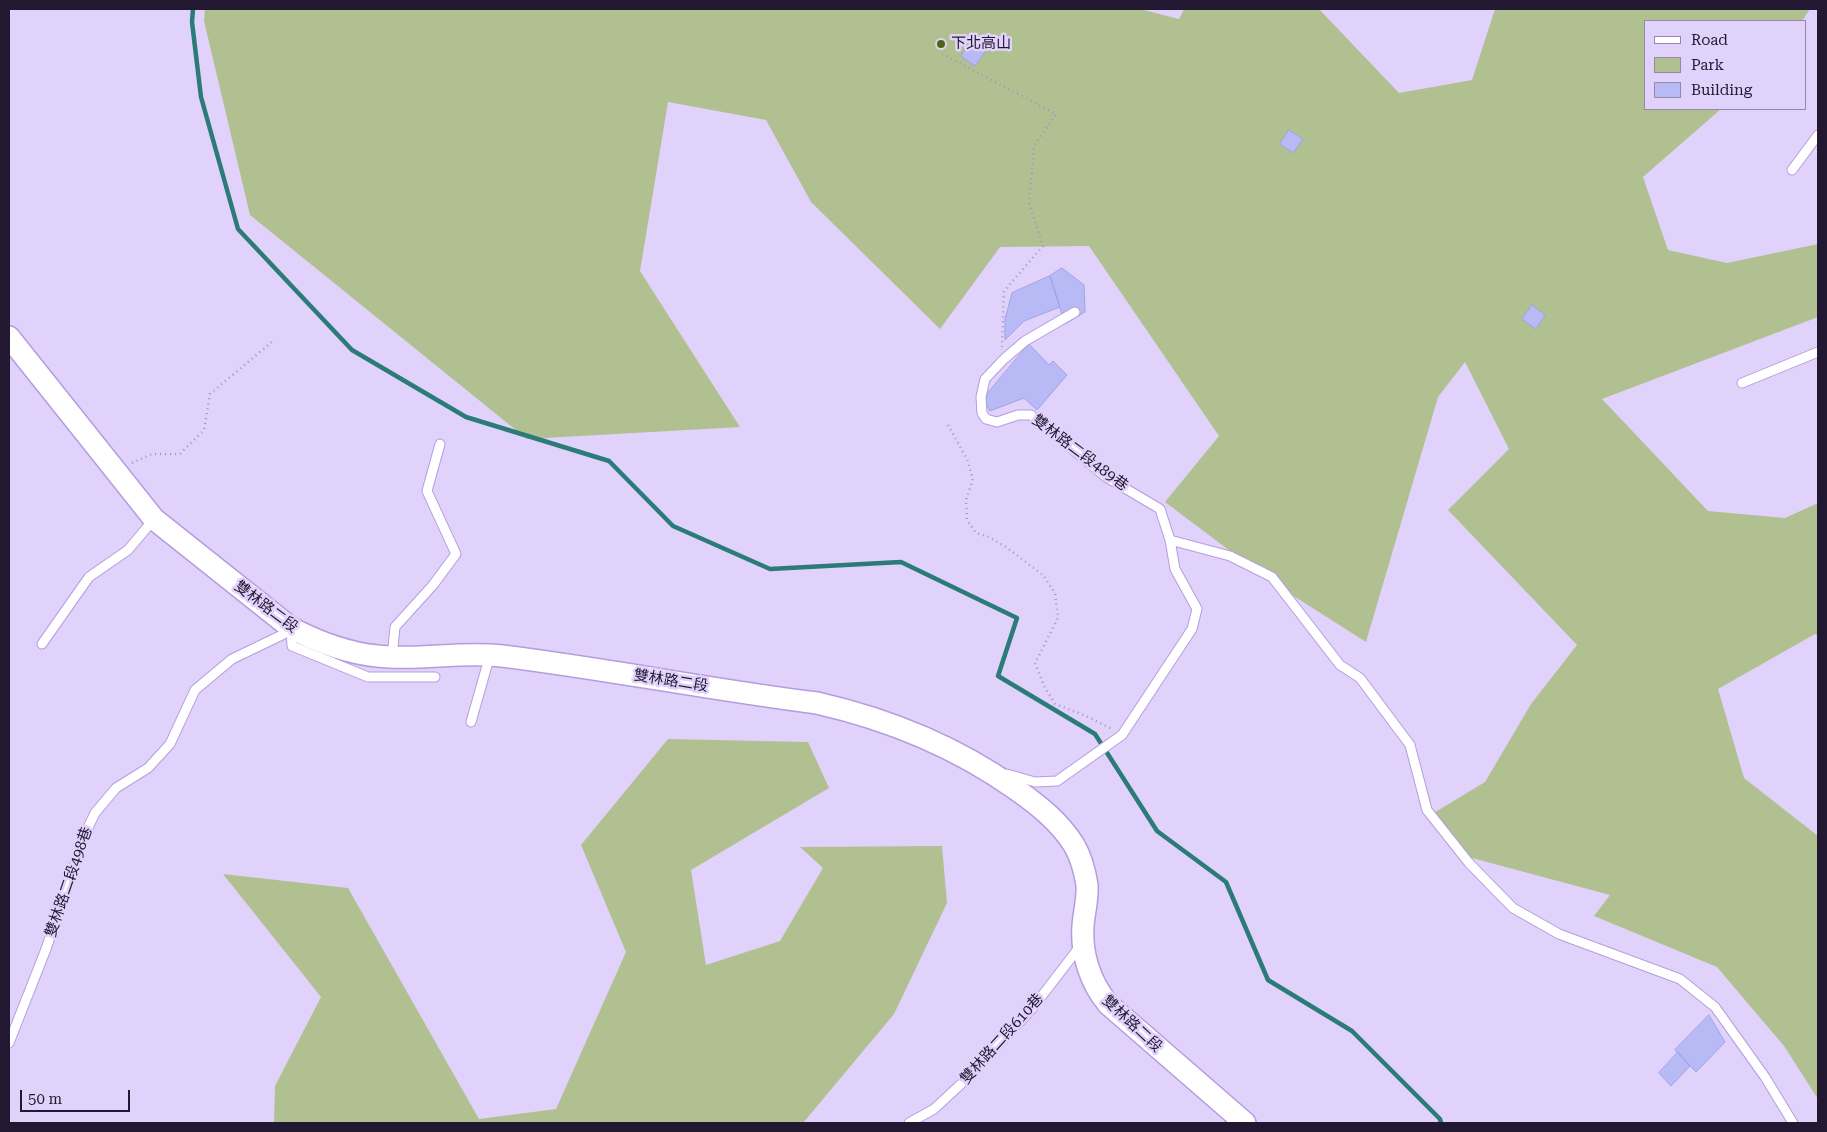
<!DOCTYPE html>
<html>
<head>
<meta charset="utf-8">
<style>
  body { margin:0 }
  #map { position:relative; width:1827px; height:1132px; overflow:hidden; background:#e1d2fb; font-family:"Roboto Serif",serif }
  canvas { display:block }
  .frame { position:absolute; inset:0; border:10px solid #231831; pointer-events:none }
  .legend { position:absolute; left:1644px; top:20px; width:162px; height:90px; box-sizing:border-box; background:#e1d2fb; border:1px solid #9588aa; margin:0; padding:6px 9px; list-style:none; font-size:15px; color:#231831 }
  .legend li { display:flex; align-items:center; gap:10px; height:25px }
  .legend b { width:25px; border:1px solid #9588aa }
  .scale { position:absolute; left:20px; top:1090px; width:110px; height:22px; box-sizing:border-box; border:2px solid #231831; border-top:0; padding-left:6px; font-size:15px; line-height:18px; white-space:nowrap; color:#231831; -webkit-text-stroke:4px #e1d2fb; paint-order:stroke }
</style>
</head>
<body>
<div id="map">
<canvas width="1827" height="1132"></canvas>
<div class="frame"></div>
<ul class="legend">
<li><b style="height:6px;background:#fff"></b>Road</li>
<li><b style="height:14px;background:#b1c091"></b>Park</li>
<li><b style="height:14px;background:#b7baf5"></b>Building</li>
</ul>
<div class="scale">50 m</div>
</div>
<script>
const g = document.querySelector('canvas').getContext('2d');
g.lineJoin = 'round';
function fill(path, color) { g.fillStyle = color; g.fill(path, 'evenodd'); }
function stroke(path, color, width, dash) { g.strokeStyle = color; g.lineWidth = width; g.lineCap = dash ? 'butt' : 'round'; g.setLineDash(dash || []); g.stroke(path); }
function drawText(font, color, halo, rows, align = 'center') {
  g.font = font + ' "Roboto Serif","Noto Sans TC",serif'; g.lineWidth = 5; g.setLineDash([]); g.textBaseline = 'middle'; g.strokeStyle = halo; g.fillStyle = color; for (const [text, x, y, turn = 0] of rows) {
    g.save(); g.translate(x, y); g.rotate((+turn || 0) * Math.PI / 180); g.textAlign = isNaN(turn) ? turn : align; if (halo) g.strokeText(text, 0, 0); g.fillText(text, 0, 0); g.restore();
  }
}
fill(new Path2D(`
  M205,9H1140L1179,19L1184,9H1319L1399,93L1472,80L1495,9H1810L1802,21H1646V109H1721L1643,177L1668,250L1727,263L1818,244V317L1602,399L1708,511L1785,518L1818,503V635L1815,634L1718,689L1744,778L1818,836V1099L1784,1046L1717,967L1594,916L1610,895L1472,858L1427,817L1485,782L1531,704L1577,645L1448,510L1509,449L1465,362L1438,397L1366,642L1270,581L1165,502L1219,436L1089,246L1000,247L940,329L811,202L766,120L668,102L640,271L740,427L527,439L250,215L204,21Z
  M668,739L808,742L829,788L691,870L706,965L780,941L823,868L800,847L942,846L947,903L894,1014L803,1123H274L275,1086L321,997L223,874L348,888L479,1119L556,1109L626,952L581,845Z`), '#b1c091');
stroke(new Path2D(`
  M193,9L192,22L201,97L238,229L352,350L466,417L609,461L673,526L770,569L901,562L1017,618L998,676L1095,734L1157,831L1226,882L1268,980L1352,1031L1440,1119L1441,1123`), '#2b7b78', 4.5);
const building = new Path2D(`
  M971,42L985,52L975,66L961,56Z
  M1289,130L1303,139L1293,153L1280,144Z
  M1062,268L1084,285L1085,312L1065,324L1050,276Z
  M1050,276L1060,307L1024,321L1005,340V319L1012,293Z
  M1532,305L1545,315L1536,329L1522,319Z
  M1029,344L1049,365L1053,361L1067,375L1037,410L1024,398L990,411L983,399Z
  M1709,1015L1725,1042L1696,1072L1675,1050Z
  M1678,1052L1690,1066L1671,1086L1659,1073Z`);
fill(building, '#b7baf5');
stroke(building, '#a0a2e5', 1);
const service = new Path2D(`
  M1792,170L1818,135
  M1742,383L1818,352
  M1170,540L1230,556L1272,577L1340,665L1360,678L1410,745L1427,810L1469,863L1513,908L1559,934L1680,979L1715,1007L1765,1077L1793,1123
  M291,630L292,646L368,677H435
  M42,644L89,577L128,550L154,519
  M392,657L395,627L433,585L456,554L427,491L440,444
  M471,722L490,655
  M1007,774L1035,782L1057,781L1122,735L1192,629L1197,609L1175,569L1170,540L1160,509L1106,477L1031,415H1018L997,422L986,419L982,413L981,397L985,379L1004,359L1025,341L1075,312
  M9,1043L46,949L84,836L95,813L116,788L148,768L170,744L195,690L232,659L282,635L291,628
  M909,1123L934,1109L961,1084L1031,1010L1081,945`);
const tertiary = new Path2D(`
  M9,337L154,519L291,628C318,642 347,653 377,656C419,661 460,651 502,656C608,669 712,690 817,703C887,719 956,747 1014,788C1037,804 1059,821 1074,845C1081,857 1085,872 1087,885C1088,899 1084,912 1083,926C1081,954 1090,982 1108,1004L1245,1123`);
stroke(service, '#b69cde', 11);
stroke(tertiary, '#b69cde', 24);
stroke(new Path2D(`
  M942,54L1056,114L1034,146L1029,203L1043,246L1004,291L1002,347
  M948,425L967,459L973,479L966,500L967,520L976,533L989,537L1006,547L1043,575L1055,593L1058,618L1035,663L1044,686L1055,704L1086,716L1112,729
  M132,463L152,454H180L204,430L210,394L273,341`), '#a396ba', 2.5, [1, 4]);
stroke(service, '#fff', 9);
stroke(tertiary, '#fff', 21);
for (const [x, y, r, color] of [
  [941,44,5,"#516510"]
]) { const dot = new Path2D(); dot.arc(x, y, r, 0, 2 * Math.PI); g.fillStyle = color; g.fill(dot); stroke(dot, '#e1d2fb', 2); }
drawText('15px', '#231831', '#e1d2fb', [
  ["下北高山",951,44]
], 'left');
drawText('15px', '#231831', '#e1d2fb', [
  ["雙林路二段489巷",1080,453,37],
  ["雙林路二段",266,607,37],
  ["雙林路二段",671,681,9],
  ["雙林路二段498巷",69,882,-71],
  ["雙林路二段",1132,1024,43],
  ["雙林路二段610巷",1002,1039,-48]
]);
</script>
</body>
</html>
